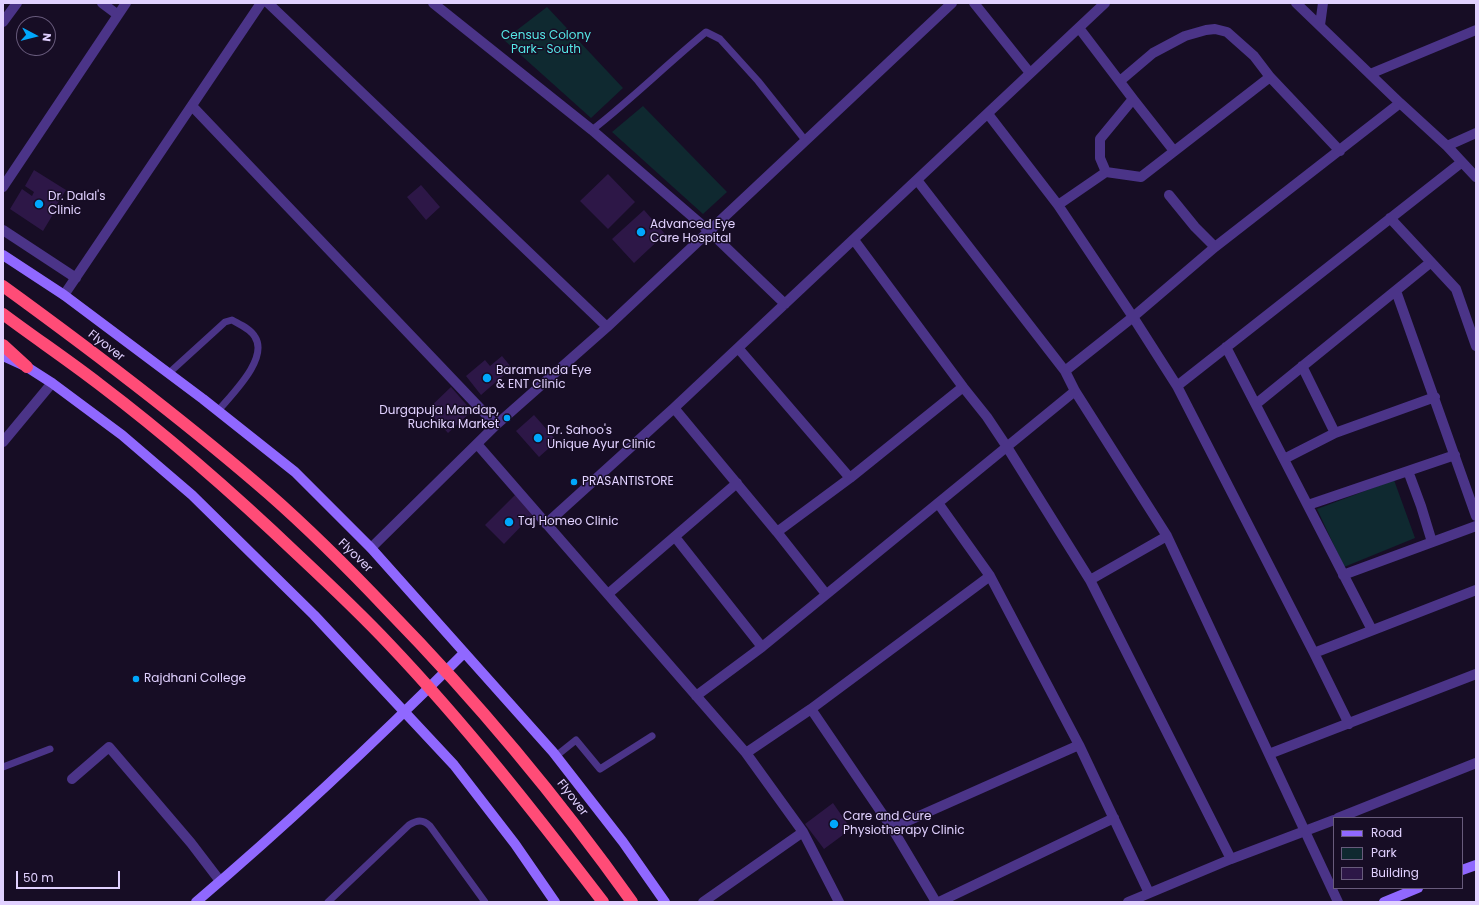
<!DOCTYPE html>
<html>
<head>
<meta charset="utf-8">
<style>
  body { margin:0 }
  #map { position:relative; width:1479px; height:905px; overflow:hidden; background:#170d25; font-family:Poppins,sans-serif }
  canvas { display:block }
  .frame { position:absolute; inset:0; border:4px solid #e1d1ff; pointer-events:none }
  .legend { position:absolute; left:1333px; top:817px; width:130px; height:72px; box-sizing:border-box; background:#170d25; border:1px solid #685b7c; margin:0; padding:5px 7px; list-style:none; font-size:12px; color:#e1d1ff }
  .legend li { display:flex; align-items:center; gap:8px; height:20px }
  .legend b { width:20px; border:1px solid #685b7c }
  .north { position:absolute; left:16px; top:16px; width:40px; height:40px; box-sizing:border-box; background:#170d25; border:1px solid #685b7c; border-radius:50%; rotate:97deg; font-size:11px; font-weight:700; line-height:16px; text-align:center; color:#e1d1ff }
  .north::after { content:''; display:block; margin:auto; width:14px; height:18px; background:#00a7fc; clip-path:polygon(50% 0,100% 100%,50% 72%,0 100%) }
  .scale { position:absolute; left:16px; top:871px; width:104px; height:18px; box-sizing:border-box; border:2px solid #e1d1ff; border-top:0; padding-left:5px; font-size:12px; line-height:14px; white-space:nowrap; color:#e1d1ff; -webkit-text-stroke:3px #170d25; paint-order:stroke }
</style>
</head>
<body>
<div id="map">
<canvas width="1479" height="905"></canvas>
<div class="frame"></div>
<ul class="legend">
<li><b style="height:5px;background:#9068ff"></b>Road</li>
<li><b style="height:11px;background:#0f2930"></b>Park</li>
<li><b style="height:11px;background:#2d1747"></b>Building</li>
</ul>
<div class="north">N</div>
<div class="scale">50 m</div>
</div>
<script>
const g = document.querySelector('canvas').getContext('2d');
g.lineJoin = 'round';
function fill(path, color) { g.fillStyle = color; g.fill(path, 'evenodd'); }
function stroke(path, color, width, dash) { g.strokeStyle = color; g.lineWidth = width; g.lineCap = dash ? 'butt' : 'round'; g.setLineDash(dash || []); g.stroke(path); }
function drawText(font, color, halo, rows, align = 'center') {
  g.font = font + ' Poppins,sans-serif'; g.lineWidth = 3; g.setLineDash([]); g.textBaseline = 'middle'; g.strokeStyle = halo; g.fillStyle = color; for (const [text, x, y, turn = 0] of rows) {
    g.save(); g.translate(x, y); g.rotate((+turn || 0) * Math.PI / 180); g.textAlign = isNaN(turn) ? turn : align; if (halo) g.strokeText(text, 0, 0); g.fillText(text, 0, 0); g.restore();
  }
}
fill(new Path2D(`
  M547,7L623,88L591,118L504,40Z
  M643,106L727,192L703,214L612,132Z
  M1394,480L1415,538L1344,567L1317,509Z`), '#0f2930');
fill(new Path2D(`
  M34,170L66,190L56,206L51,203L49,207L55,211L43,231L10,209L22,189L32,196L34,192L25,186Z
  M608,174L635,202L608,229L580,201Z
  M421,185L440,207L426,220L407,197Z
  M644,210L665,234L634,263L612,239Z
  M502,356L512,368L481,395L466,376L485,360L490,366Z
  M451,387L472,411L448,433L427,410Z
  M534,415L557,441L539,457L516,431Z
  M515,495L534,513L504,544L485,525Z
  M833,803L851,829L824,849L805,824Z`), '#2d1747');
stroke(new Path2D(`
  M592,130C632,99 667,64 706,32L720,39L758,81L805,140
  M169,373L225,322L232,320C239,324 251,329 255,337C269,359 231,395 218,411
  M556,756L576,740L600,769L652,736
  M3,767L50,749
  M328,902L409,825C417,820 423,819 430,826L485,902`), '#4b3488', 7);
stroke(new Path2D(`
  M102,3L118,15
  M268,3L607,327
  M433,3L592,130L709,231L785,304
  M974,3L1030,73
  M1296,3L1400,103L1447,146L1476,177
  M3,22L17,3
  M1320,25L1323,3
  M1079,28L1133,99L1100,139V158L1106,172
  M1370,74L1476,30
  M1120,81L1153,53L1185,36L1206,30L1215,29L1227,32L1254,56L1270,77L1340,151
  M1133,99L1174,151
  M192,106L496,425
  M988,114L1058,205L1133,317L1177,386L1314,653L1349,724
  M1447,146L1476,133
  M917,180L1065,371L1075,391L1167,536L1338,902
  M3,187L126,3
  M1169,195L1195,227L1215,247
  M1058,205L1106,172L1141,177L1270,77
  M1390,218L1456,289L1476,346
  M3,230L76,278
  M1396,291L1476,516
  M64,295L261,3
  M1226,347L1372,630
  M738,348L850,478
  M1302,366L1335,433
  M1065,371L1133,317L1215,247L1400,103
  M1177,386L1462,162
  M963,387L987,417L1007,447L1090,580L1231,859
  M1256,404L1431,262
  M674,408L777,532L826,594
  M3,442L52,383
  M477,444L746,753L803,832L839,902
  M1284,459L1335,433L1435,397
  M1408,471L1421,506L1432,542
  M938,503L990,576L1079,745
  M1308,505L1455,455
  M546,524L674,408L1105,3
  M777,532L850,478L963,387L854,240
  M675,537L762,647
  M371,548L496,425L607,327L952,3
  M1343,575L1476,526
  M1090,580L1167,536
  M608,594L737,483
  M1314,653L1476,590
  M696,696L762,647L1075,391
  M811,709L892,828L1079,745L1149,893
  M746,753L811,709L990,576
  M1269,754L1476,674
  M72,779L109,747L191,843L220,881
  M1338,818L1476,763
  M892,828L936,902
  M703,902L803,832
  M939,902L1114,818
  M1128,902L1231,859L1334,820`), '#4b3488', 10);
stroke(new Path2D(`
  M3,255L64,295L203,399L295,472L371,548L553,752L623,842L665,902
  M3,356L27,367L52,383L122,435L192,495L314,615L454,765L515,844L555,902
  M1462,870L1476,865
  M196,902C289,823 378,739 464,653
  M1384,902L1418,888`), '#9068ff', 10);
stroke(new Path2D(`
  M3,286C94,352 184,420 269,494C310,530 349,569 387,609C476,700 558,798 632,902
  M3,314C35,338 68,360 99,384C169,437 235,495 298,555C329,584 360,613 389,644C466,725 535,813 603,902
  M3,345L27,367`), '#ff4c77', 12);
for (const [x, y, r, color] of [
  [39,204,5,"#00a7fc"],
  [641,232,5,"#00a7fc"],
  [487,378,5,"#00a7fc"],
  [507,418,4,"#00a7fc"],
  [538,438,5,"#00a7fc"],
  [574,482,4,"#00a7fc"],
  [509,522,5,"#00a7fc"],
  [136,679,4,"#00a7fc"],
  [834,824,5,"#00a7fc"]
]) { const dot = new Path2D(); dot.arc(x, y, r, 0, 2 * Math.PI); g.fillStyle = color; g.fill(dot); stroke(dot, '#170d25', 1.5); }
drawText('12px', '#54e8e6', '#170d25', [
  ["Census Colony",546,36],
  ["Park- South",546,50]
]);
drawText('12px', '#e1d1ff', '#170d25', [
  ["Dr. Dalal's",48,197],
  ["Clinic",48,211],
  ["Advanced Eye",650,225],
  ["Care Hospital",650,239],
  ["Baramunda Eye",496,371],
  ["& ENT Clinic",496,385],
  ["Durgapuja Mandap,",499,411,"right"],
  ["Ruchika Market",499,425,"right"],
  ["Dr. Sahoo's",547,431],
  ["Unique Ayur Clinic",547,445],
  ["PRASANTISTORE",582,482],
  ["Taj Homeo Clinic",518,522],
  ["Rajdhani College",144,679],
  ["Care and Cure",843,817],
  ["Physiotherapy Clinic",843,831]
], 'left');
drawText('12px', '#e1d1ff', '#170d25', [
  ["Flyover",106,346,38],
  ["Flyover",355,556,44],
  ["Flyover",572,798,52]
]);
</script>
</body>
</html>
